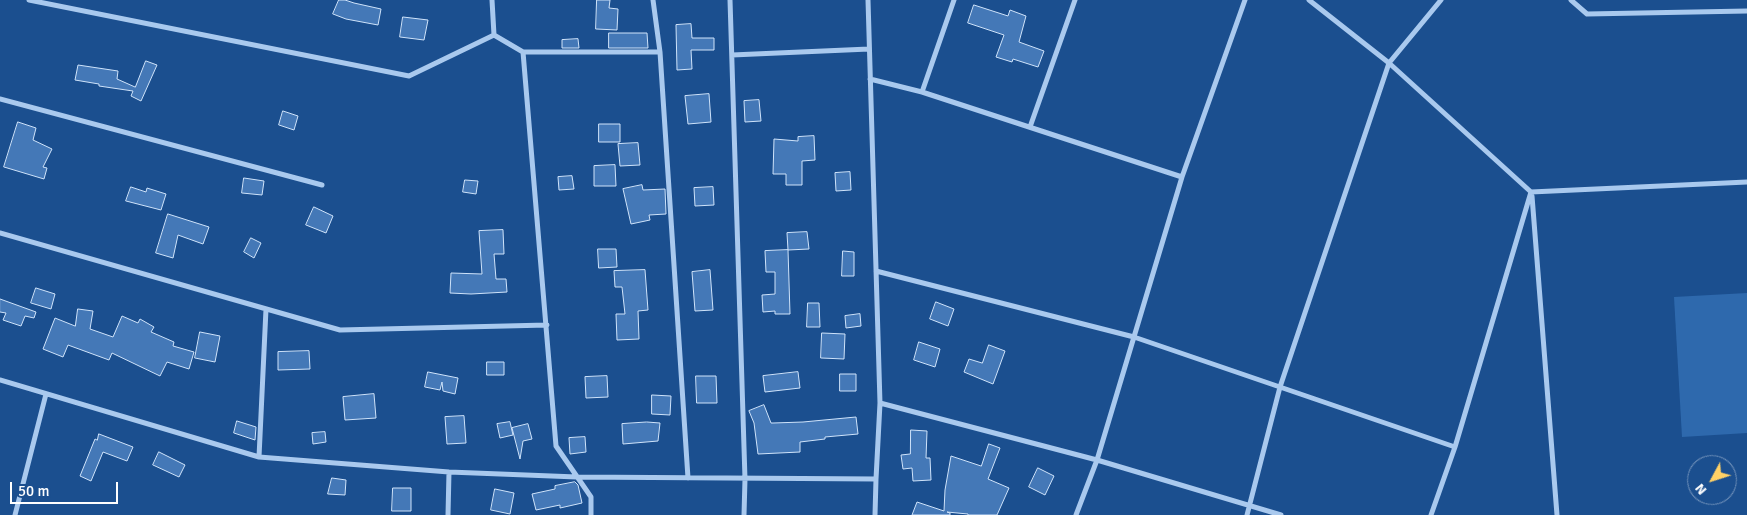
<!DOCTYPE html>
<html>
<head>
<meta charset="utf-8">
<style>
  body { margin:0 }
  #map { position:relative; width:1747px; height:515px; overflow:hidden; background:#1b4f8f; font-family:Signika,sans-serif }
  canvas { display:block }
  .north { position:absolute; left:1687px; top:455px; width:50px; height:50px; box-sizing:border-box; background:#1b4f8f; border:1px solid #7695bc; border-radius:50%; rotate:230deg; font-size:14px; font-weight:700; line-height:20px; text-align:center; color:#fff }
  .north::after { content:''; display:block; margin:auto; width:18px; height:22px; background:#ffd166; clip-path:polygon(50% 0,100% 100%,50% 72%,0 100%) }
  .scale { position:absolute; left:10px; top:482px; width:108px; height:22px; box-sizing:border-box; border:2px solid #fff; border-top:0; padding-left:6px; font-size:15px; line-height:18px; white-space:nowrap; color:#fff; -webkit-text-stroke:4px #1b4f8f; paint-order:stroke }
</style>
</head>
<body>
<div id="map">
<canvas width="1747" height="515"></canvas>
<div class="north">N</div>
<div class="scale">50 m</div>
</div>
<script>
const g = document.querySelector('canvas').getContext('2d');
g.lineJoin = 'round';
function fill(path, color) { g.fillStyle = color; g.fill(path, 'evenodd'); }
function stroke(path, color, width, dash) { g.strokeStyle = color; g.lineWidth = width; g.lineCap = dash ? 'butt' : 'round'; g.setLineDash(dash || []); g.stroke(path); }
fill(new Path2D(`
  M1747,293V433L1682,437L1674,297Z`), '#2e69ad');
const building = new Path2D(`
  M339,0H345L354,3L381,9L378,25L346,19L333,14Z
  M597,0H610L609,8L618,9L617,30L596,29Z
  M974,5L1008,16L1010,10L1026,16L1019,42L1044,51L1038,67L1013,59L1012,62L996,57L1004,35L968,23Z
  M403,17L428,20L424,40L400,37Z
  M691,24L692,38H714V50H691L692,69L677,70L676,25Z
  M609,33H647L648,48H609Z
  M578,39L579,48H562V40Z
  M146,61L157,65L141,101L131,96L133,91L99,86V84L75,80L78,65L118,71L117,79L135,87Z
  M709,94L711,122L688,124L685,96Z
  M759,100L761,121L745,122L744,101Z
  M283,111L298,116L294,130L279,125Z
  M18,122L36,128L33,140L52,149L43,167L47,168L44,179L4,167Z
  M599,124H620V142H599Z
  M814,136L815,160L802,161V185H786V174H773L774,139L798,141V137Z
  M638,143L640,165L620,166L618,144Z
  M615,165L616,186H594V166Z
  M850,172L851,190L836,191L835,173Z
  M572,176L574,189L559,190L558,177Z
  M244,178L264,181L262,195L242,193Z
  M465,180L478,181L476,194L463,192Z
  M642,185L643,190L665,189L666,214L649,215L650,220L631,224L623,189Z
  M131,187L146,192L147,188L166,194L161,210L126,201Z
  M713,187L714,205L695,206L694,188Z
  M314,207L333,216L326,233L306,225Z
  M168,214L209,227L203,244L178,235L173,258L156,253Z
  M503,230L504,254H494L496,279H506L507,292L471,294L450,293L451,273L482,274L479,231Z
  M807,232L809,249L788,250L787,233Z
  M251,238L261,243L254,258L244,252Z
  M598,249H616L617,267L599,268Z
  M788,250L790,314H775V311L763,312L762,295L775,294V272H766L765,251Z
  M843,251L854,252V276H842Z
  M645,270L648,310L638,311L639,339L617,340L616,314H625L622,287H615L614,271Z
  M710,270L713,310L695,311L692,272Z
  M36,288L55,294L51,309L31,303Z
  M0,299L36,312L34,318L25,316L21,326L3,320L6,313L0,312Z
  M936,302L954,309L948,326L930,319Z
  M808,303H819L820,327H807Z
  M78,309L93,311L90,329L113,337L122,316L138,323L140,319L154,327L151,332L174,342L173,346L194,352L189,369L167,362L160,376L112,353L109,360L68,345L63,357L43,349L55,318L75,326Z
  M860,314L861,326L846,328L845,316Z
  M200,332L220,336L215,362L195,358Z
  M822,333L845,334L844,359L821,358Z
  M919,342L940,349L935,367L914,360Z
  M989,345L1005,351L993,384L964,372L969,359L982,363Z
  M309,351L310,369L278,370V352Z
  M487,362H504V375H487Z
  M428,372L458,378L455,394L443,391L442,382L440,390L425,387Z
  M798,372L800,388L765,392L763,376Z
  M840,374H856V391H840Z
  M607,376L608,397L586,398L585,377Z
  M696,376H716L717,403H697Z
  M374,394L376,418L345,420L343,397Z
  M652,395L671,396L670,415L652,414Z
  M764,405L771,423H773L803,422L856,417L858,434L825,437V439L800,442V452L758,454L754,423L749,411Z
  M464,416L466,443L447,444L445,417Z
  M237,421L256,427L255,440L234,433Z
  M510,422L513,435L500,438L497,424Z
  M647,422L660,423L658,441L623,444L622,424Z
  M528,424L532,439L523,441L520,459L512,428Z
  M911,430L927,431L926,458H930L931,480L913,481L912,468L903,469L901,455L910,454Z
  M325,432L326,442L313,444L312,433Z
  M99,434L133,447L127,461L103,452L91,481L80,476L95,439L97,440Z
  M585,437L586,452L570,454L569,438Z
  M989,444L1000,448L988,479L1009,488L997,515H968V514L947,512L950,513V515H912L917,502L944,511L945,490L951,456L981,466Z
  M159,452L185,465L179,477L153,465Z
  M1038,468L1054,476L1045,495L1029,487Z
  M332,478L346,480L345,495L328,494Z
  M575,482L578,485L582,503L560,508V505L536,510L532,494L555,489V486Z
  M393,488H411V511H392Z
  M495,489L514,493L510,514L491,510Z`);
fill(building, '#4478b7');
stroke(building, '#cfe3fa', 1);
stroke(new Path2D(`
  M29,0L409,76L494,35
  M492,0L494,35L523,52L556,446L591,497V515
  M653,0L660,52L688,478
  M730,0L745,479L744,515
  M1309,0L1389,63L1531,192L1747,182
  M1571,0L1587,14L1747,11
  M523,52H660
  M732,55L869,49
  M870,79L922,92L1182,177
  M922,92L954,0
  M0,99L322,185
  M1030,127L1075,0
  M1532,196L1557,515
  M0,233L340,330L547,325
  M876,271L1134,337L1455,447
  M0,380L259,457L449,472L577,477L876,479L880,403L868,0
  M880,403L1097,460L1281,515
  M259,457L266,309
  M15,515L46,394
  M448,515L449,472
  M875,515L876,479
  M1076,515L1097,460L1182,177L1245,0
  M1247,515L1280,387L1389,63L1441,0
  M1431,515L1455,447L1531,192`), '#a9c9ee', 5);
</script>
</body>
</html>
